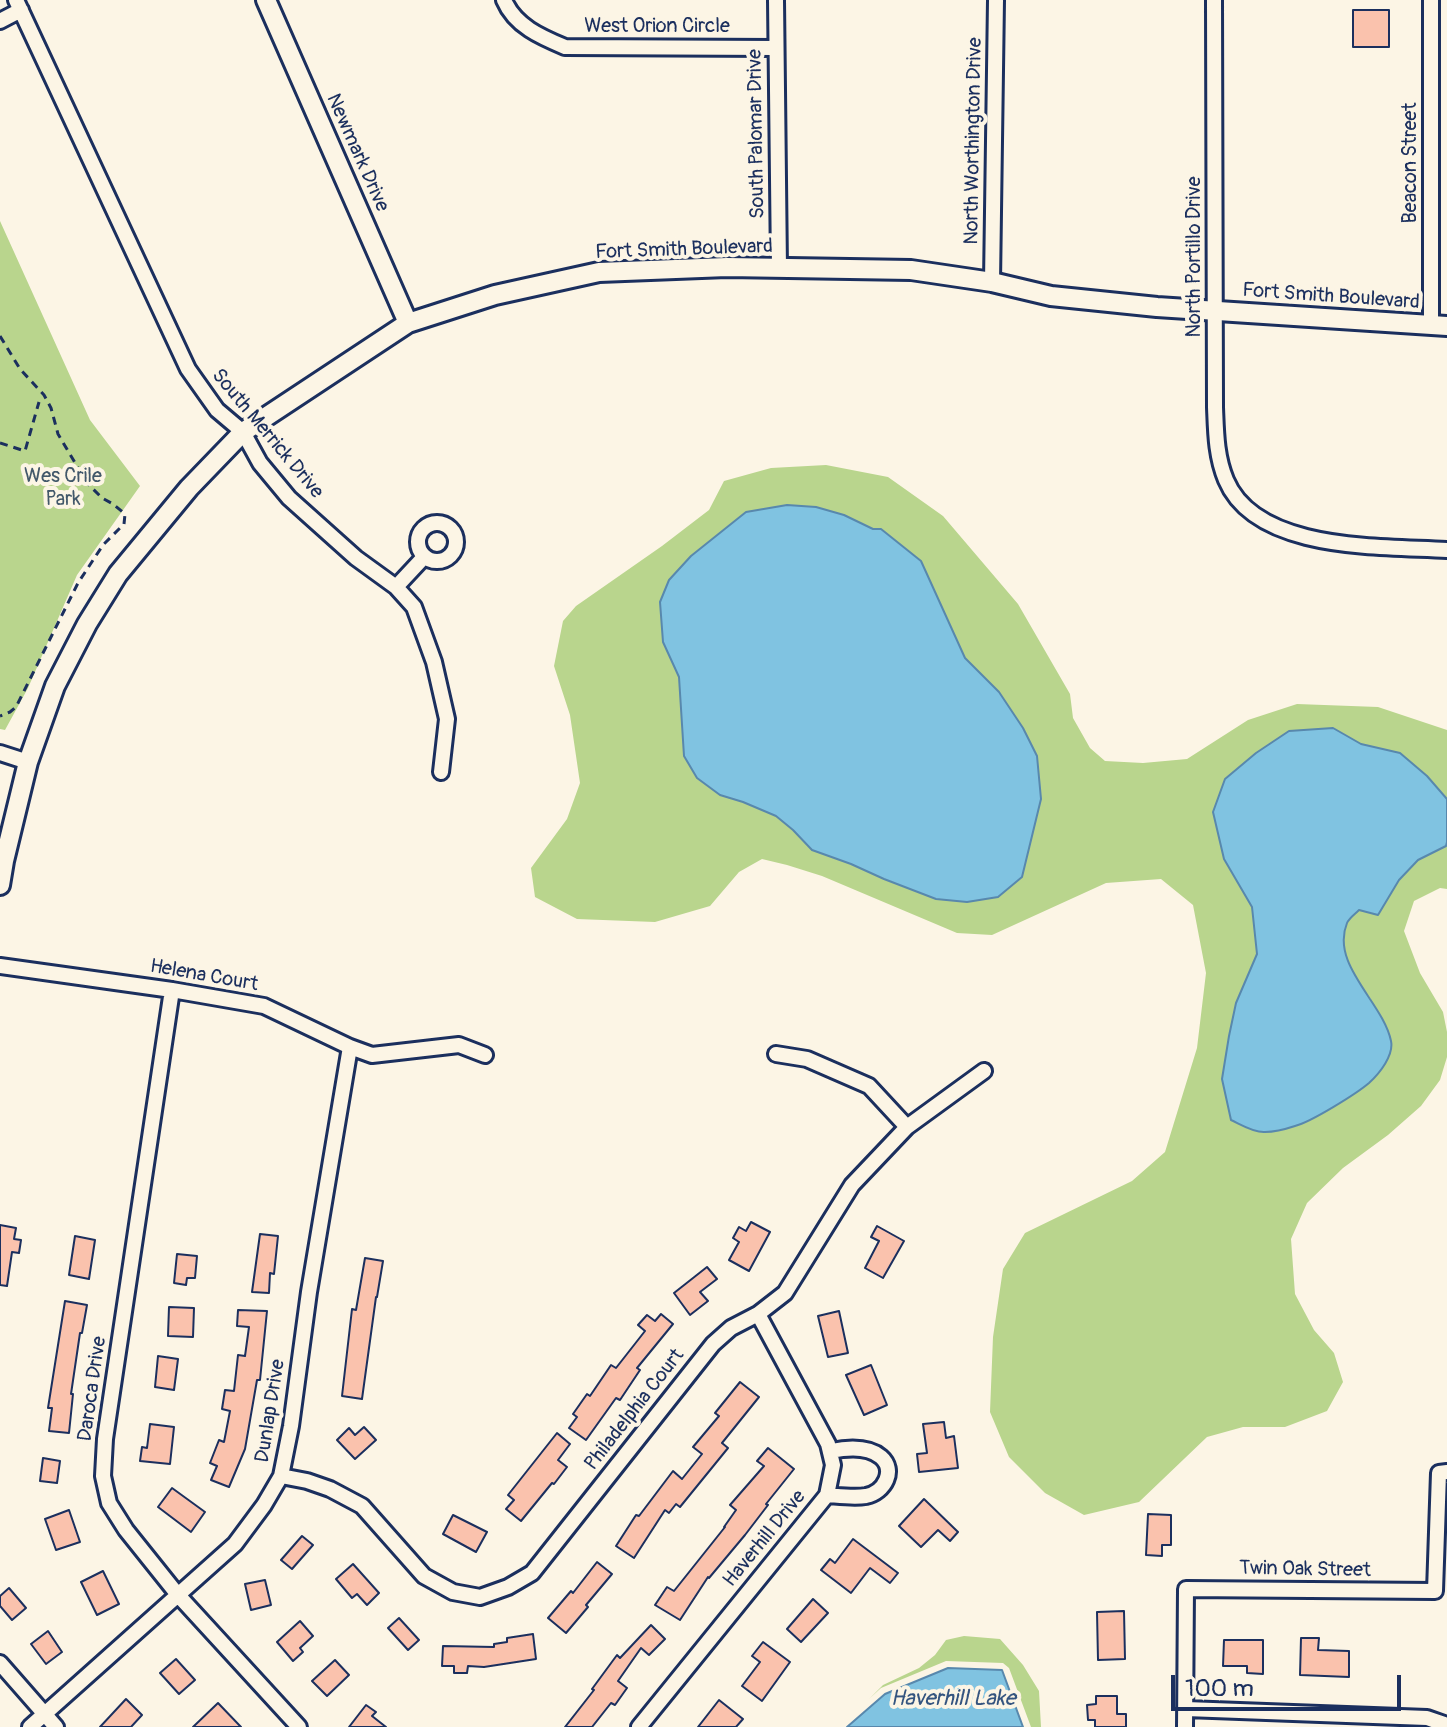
<!DOCTYPE html>
<html>
<head>
<meta charset="utf-8">
<style>
  body { margin:0 }
  #map { position:relative; width:1447px; height:1727px; overflow:hidden; background:#fcf5e5; font-family:Pangolin,sans-serif }
  canvas { display:block }
  .scale { position:absolute; left:1171px; top:1675px; width:230px; height:36px; box-sizing:border-box; border:4px solid #1b2f5e; border-top:0; padding-left:10px; font-size:24px; line-height:28px; white-space:nowrap; color:#1b2f5e; -webkit-text-stroke:6px #fcf5e5; paint-order:stroke }
</style>
</head>
<body>
<div id="map">
<canvas width="1447" height="1727"></canvas>
<div class="scale">100 m</div>
</div>
<script>
const g = document.querySelector('canvas').getContext('2d');
g.lineJoin = 'round';
function fill(path, color) { g.fillStyle = color; g.fill(path, 'evenodd'); }
function stroke(path, color, width, dash) { g.strokeStyle = color; g.lineWidth = width; g.lineCap = dash ? 'butt' : 'round'; g.setLineDash(dash || []); g.stroke(path); }
function drawText(font, color, halo, rows, align = 'center') {
  g.font = font + ' Pangolin,sans-serif'; g.lineWidth = 8; g.setLineDash([]); g.textBaseline = 'middle'; g.strokeStyle = halo; g.fillStyle = color; for (const [text, x, y, turn = 0] of rows) {
    g.save(); g.translate(x, y); g.rotate((+turn || 0) * Math.PI / 180); g.textAlign = isNaN(turn) ? turn : align; if (halo) g.strokeText(text, 0, 0); g.fillText(text, 0, 0); g.restore();
  }
}
fill(new Path2D(`
  M0,221L90,420L140,486L77,575L28,688L5,730L0,729Z
  M826,465L888,477L943,516L1018,604L1070,694L1073,718L1090,748L1105,761L1143,763L1187,759L1248,720L1297,704L1378,707L1447,730V799L1427,776L1400,753L1361,744L1333,728L1289,731L1256,753L1226,779L1224,859L1252,907L1257,954L1236,1003L1297,1126L1334,1106L1370,1082L1371,999L1359,984L1347,960L1343,940L1347,921L1359,910L1378,915L1399,880L1418,860L1446,846L1447,842V889L1440,888L1414,901L1404,931L1420,973L1443,1012L1447,1032V1057L1440,1080L1421,1106L1388,1135L1343,1168L1307,1203L1291,1239L1295,1294L1314,1330L1334,1353L1343,1382L1327,1411L1285,1427H1243L1207,1437L1139,1502L1084,1515L1045,1493L1009,1457L990,1412L993,1337L1003,1269L1025,1233L1132,1181L1165,1152L1197,1048L1206,973L1193,905L1161,879L1106,883L992,935L957,933L822,876L787,865L762,859L739,872L710,906L655,922L577,919L535,897L531,868L567,819L580,783L570,715L554,666L563,621L576,606L662,546L709,510L724,481L771,468ZM787,505L815,507L844,515L873,529L903,547L921,561L965,658L999,692L1023,728L1037,756L1041,799L1022,877L967,902L936,899L884,879L851,864L793,830L776,816L743,802L720,795L684,756L679,676L663,641L660,602L669,580L691,556L746,512Z
  M964,1636L1000,1639L1023,1665L1039,1691L1041,1727H1031L1009,1668L1003,1663L946,1661L881,1688L869,1699L883,1685L919,1668L935,1655L946,1640Z`), '#b9d58d');
const water = new Path2D(`
  M787,505L816,507L844,515L873,529H881L921,561L965,658L999,692L1023,728L1037,756L1041,799L1022,877L998,897L967,902L936,899L884,879L851,864L812,850L793,830L776,816L743,802L720,795L697,778L684,756L679,677L663,642L660,602L669,580L691,556L746,512Z
  M1333,728L1361,744L1400,753L1427,776L1447,799V842L1446,846L1418,860L1399,880L1378,915L1359,910C1355,914 1349,918 1347,923C1330,965 1383,1002 1391,1041C1394,1055 1380,1073 1369,1083C1356,1094 1311,1122 1295,1126C1286,1129 1274,1132 1265,1132C1254,1133 1240,1124 1231,1120L1222,1079L1229,1036L1236,1003L1257,954L1252,907L1224,859L1213,812L1225,779L1256,753L1289,731Z
  M948,1668L1002,1670L1023,1727H847L885,1694Z`);
fill(water, '#80c3e1');
stroke(water, '#5888ad', 2);
const building = new Path2D(`
  M1353,10H1389V47H1353Z
  M751,1222L770,1232L749,1271L729,1260L739,1242L733,1238L739,1227L746,1231Z
  M0,1225L16,1228L14,1239L21,1240L19,1253L12,1252L7,1286L0,1285Z
  M877,1226L904,1241L883,1278L865,1268L879,1241L871,1237Z
  M260,1234L278,1236L274,1274L270,1273L269,1293L252,1292Z
  M75,1236L95,1240L89,1279L69,1275Z
  M177,1254L197,1256L195,1278H187L186,1285L174,1283Z
  M365,1258L383,1261L377,1297H376L362,1399L342,1396L352,1309L356,1310Z
  M707,1267L717,1279L700,1292L708,1301L690,1315L674,1293Z
  M65,1301L87,1305L82,1333H80L71,1394H73L69,1433L49,1431L52,1408H48Z
  M169,1307L194,1308L193,1337L168,1336Z
  M238,1310L267,1311L260,1380H257L245,1449L229,1487L211,1480L217,1466L210,1463L219,1440L224,1442L230,1411L222,1409L225,1390L234,1391L238,1355L245,1356L249,1327L237,1326Z
  M839,1311L848,1353L828,1357L818,1316Z
  M661,1314L673,1324L637,1368L640,1370L620,1400L616,1398L586,1440L569,1428L577,1417L573,1414L587,1394L590,1396L611,1365L616,1368L645,1331L638,1325L647,1315L655,1321Z
  M158,1356L178,1359L174,1390L155,1387Z
  M871,1365L887,1405L864,1415L846,1375Z
  M740,1382L759,1397L722,1443L728,1448L680,1507L676,1504L669,1513L665,1510L634,1558L616,1546L636,1515L639,1516L673,1471L682,1479L702,1454L693,1447L719,1416L715,1413Z
  M944,1422L946,1438L954,1436L958,1468L919,1472L917,1454L927,1453L923,1424Z
  M150,1424L174,1427L170,1464L140,1461L142,1447L147,1448Z
  M364,1427L376,1440L355,1459L337,1440L349,1428L355,1435Z
  M557,1433L570,1444L558,1460L567,1467L554,1484L552,1483L521,1521L506,1509L514,1500L508,1495Z
  M768,1448L794,1469L766,1504L768,1505L745,1535L709,1578L708,1577L680,1620L655,1605L667,1587L674,1591L725,1527H724L736,1510L730,1505L764,1466L757,1461Z
  M43,1458L60,1461L57,1483L40,1481Z
  M172,1488L205,1512L191,1532L158,1507Z
  M924,1499L958,1532L950,1541L938,1530L921,1547L899,1526Z
  M69,1510L80,1542L56,1550L45,1519Z
  M1148,1514L1171,1515V1545H1162V1556L1146,1555Z
  M453,1515L487,1532L476,1552L443,1534Z
  M302,1536L313,1545L292,1569L281,1560Z
  M853,1539L898,1573L890,1583L870,1568L851,1593L821,1570L830,1559L835,1563Z
  M597,1562L612,1574L586,1605L588,1607L566,1633L548,1618L571,1591L573,1593Z
  M353,1564L379,1593L367,1605L357,1594L352,1598L336,1579Z
  M103,1571L119,1604L97,1615L81,1582Z
  M265,1580L271,1605L251,1610L245,1584Z
  M9,1588L26,1608L12,1620L0,1606V1596Z
  M813,1599L828,1613L801,1642L787,1629Z
  M1124,1611L1125,1659L1098,1660L1097,1612Z
  M399,1618L419,1640L408,1650L388,1628Z
  M300,1621L313,1636L300,1648L303,1652L293,1661L277,1642Z
  M651,1625L665,1639L649,1655L641,1648L618,1681L627,1688L615,1705L611,1703L592,1727H565L594,1690L592,1689L617,1655L620,1658Z
  M48,1631L62,1652L46,1664L31,1644Z
  M533,1634L536,1659L484,1667L468,1666L467,1673H454V1666H442L443,1646L494,1647V1644L507,1642V1638Z
  M1301,1638H1319L1318,1650L1349,1651V1677L1300,1675Z
  M1224,1640H1263V1674L1247,1673V1666H1223Z
  M763,1642L790,1662L762,1701L742,1686L760,1662L752,1656Z
  M176,1659L195,1680L179,1694L160,1673Z
  M335,1660L349,1675L327,1696L312,1681Z
  M1096,1696H1117V1714H1126V1727H1095V1720H1088L1087,1705L1096,1704Z
  M126,1699L142,1715L131,1727H100Z
  M719,1700L743,1719L736,1727H698Z
  M218,1703L241,1727H193Z
  M366,1705L376,1712L372,1716L386,1727H349Z`);
fill(building, '#fac2ad');
stroke(building, '#1b2f5e', 2);
const minor = new Path2D(`
  M16,0L188,369L217,410L243,432L260,463L289,498L356,558L396,587L414,607L434,662L447,719L441,772
  M504,0C515,26 541,37 565,47L776,48
  M776,0L779,268
  M1214,0L1215,407C1216,432 1216,456 1226,480C1256,552 1381,546 1447,550
  M0,21L21,10
  M992,282L996,0
  M1431,326V0
  M418 542a19 19 0 1 1 38 0a19 19 0 1 1-38 0Z
  M396,587L424,557
  M0,753L28,762
  M0,966L172,990L264,1006L350,1047L372,1055L459,1045L485,1055
  M172,990L105,1439L103,1476L109,1503L126,1530L178,1595L299,1727
  M776,1054L807,1059L869,1086L907,1127
  M281,1476L307,1481L330,1489L362,1506L424,1576L453,1592L480,1597L508,1587L532,1573L713,1344L731,1328L758,1314L785,1293L852,1185L907,1127L984,1071
  M827,1495C840,1496 854,1498 866,1496C885,1492 896,1470 881,1457C868,1446 846,1448 831,1451
  M0,1663L56,1727
  M1186,1709L1427,1718L1447,1725
  M30,1727L235,1544L264,1505L281,1476L291,1426L309,1292L350,1047
  M639,1727L827,1495L833,1465L828,1444L758,1314
  M1185,1727L1186,1589L1435,1591L1439,1473L1447,1472`);
const tertiary = new Path2D(`
  M266,0L408,323
  M0,885L4,861L28,762L55,686L87,624L118,574L189,488L243,432L408,323L495,295L599,272L727,267L911,270L992,282L1051,296L1157,307L1447,326`);
stroke(minor, '#1b2f5e', 20);
stroke(tertiary, '#1b2f5e', 24);
stroke(new Path2D(`
  M0,336L20,369L44,395L51,408L58,434L87,483L102,498L113,504L125,514L124,524L103,545L78,583L16,707L10,712L0,716
  M0,443L25,451L39,402`), '#1b2f5e', 3, [8, 6]);
stroke(minor, '#fcf5e5', 14);
stroke(tertiary, '#fcf5e5', 18);
drawText('20px', '#1b2f5e', '#fcf5e5', [
  ["West Orion Circle",657,27],
  ["South Palomar Drive",757,134,-91],
  ["North Worthington Drive",974,141,-89],
  ["Newmark Drive",357,153,66],
  ["Beacon Street",1411,163,-90],
  ["Fort Smith Boulevard",684,250,-2],
  ["North Portillo Drive",1195,257,-90],
  ["Fort Smith Boulevard",1331,297,4],
  ["South Merrick Drive",267,434,50],
  ["Helena Court",204,976,10],
  ["Daroca Drive",93,1389,-82],
  ["Philadelphia Court",635,1410,-52],
  ["Dunlap Drive",271,1411,-81],
  ["Haverhill Drive",765,1539,-51],
  ["Twin Oak Street",1305,1570,1]
]);
drawText('20px', '#42586a', '#fcf5e5', [
  ["Wes Crile",63,477],
  ["Park",63,500]
]);
drawText('italic 22px', '#34547f', '#fcf5e5', [
  ["Haverhill Lake",953,1699]
]);
</script>
</body>
</html>
